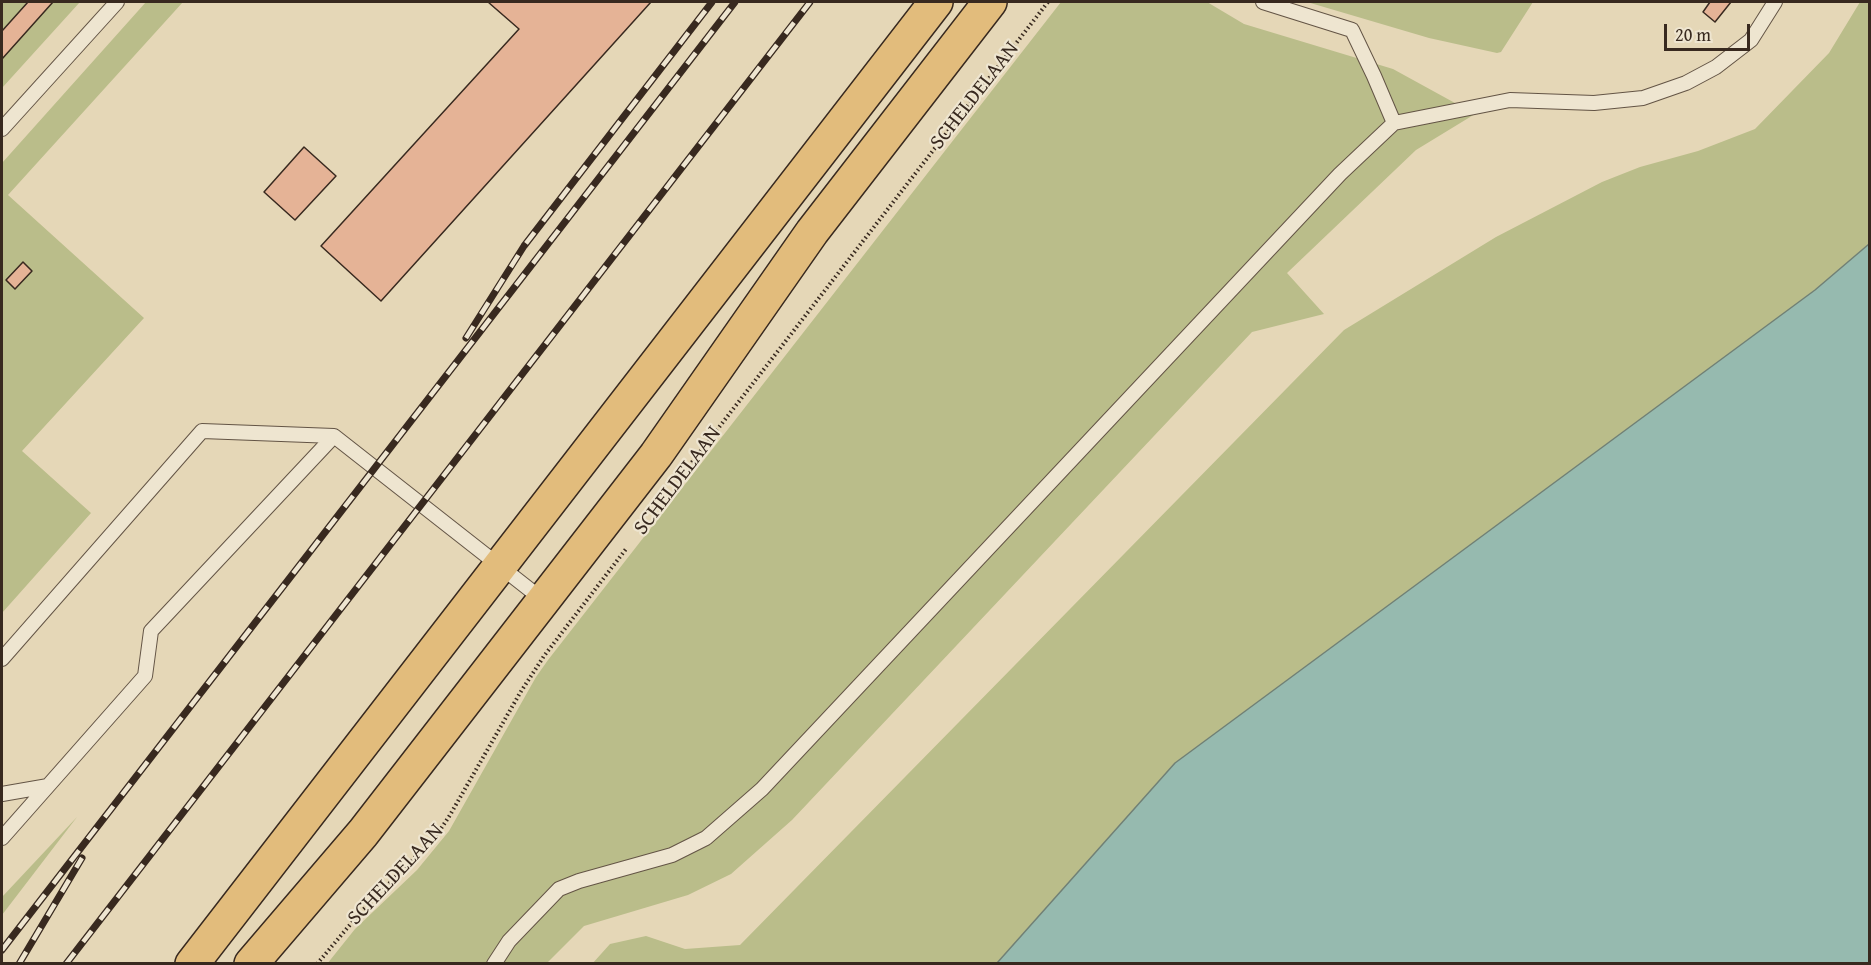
<!DOCTYPE html>
<html>
<head>
<meta charset="utf-8">
<style>
  body { margin:0 }
  #map { position:relative; width:1871px; height:965px; overflow:hidden; background:#e5d7b7; font-family:"Gentium Book Plus",serif }
  canvas { display:block }
  .frame { position:absolute; inset:0; border:3px solid #38291f; pointer-events:none }
  .scale { position:absolute; left:1664px; top:24px; width:86px; height:27px; box-sizing:border-box; border:3px solid #38291f; border-top:0; padding-left:8px; font-size:18px; line-height:21px; white-space:nowrap; color:#38291f; -webkit-text-stroke:4px #eee5d0; paint-order:stroke }
</style>
</head>
<body>
<div id="map">
<canvas width="1871" height="965"></canvas>
<div class="frame"></div>
<div class="scale">20 m</div>
</div>
<script>
const g = document.querySelector('canvas').getContext('2d');
g.lineJoin = 'round';
function fill(path, color) { g.fillStyle = color; g.fill(path, 'evenodd'); }
function stroke(path, color, width, dash) { g.strokeStyle = color; g.lineWidth = width; g.lineCap = dash ? 'butt' : 'round'; g.setLineDash(dash || []); g.stroke(path); }
function drawText(font, color, halo, rows, align = 'center') {
  g.font = font + ' "Gentium Book Plus",serif'; g.lineWidth = 4.5; g.setLineDash([]); g.textBaseline = 'middle'; g.strokeStyle = halo; g.fillStyle = color; for (const [text, x, y, turn = 0] of rows) {
    g.save(); g.translate(x, y); g.rotate((+turn || 0) * Math.PI / 180); g.textAlign = isNaN(turn) ? turn : align; if (halo) g.strokeText(text, 0, 0); g.fillText(text, 0, 0); g.restore();
  }
}
fill(new Path2D(`
  M2,2H80L2,88Z
  M146,2H183L8,195L144,318L22,451L91,513L2,613V163Z
  M1061,2H1207L1244,24L1393,69L1475,114L1416,150L1287,273L1324,314L1252,332L792,820L731,874L688,895L584,926L547,963L327,964L355,929L417,870L449,831L536,677L548,660Z
  M1307,2H1533L1501,52L1497,53L1429,38Z
  M1860,2H1869V244L1815,290L1175,763L997,963L592,964L610,944L646,936L685,949L740,945L1344,330L1496,237L1602,182L1640,167L1698,151L1755,129L1829,53Z
  M77,817L2,915V897Z`), '#babd8a');
const water = new Path2D(`
  M1869,244V963H997L1175,763L1815,290Z`);
fill(water, '#96baaf');
stroke(water, '#708075', 1.5);
const building = new Path2D(`
  M28,2H53L2,59V31Z
  M488,2H651L381,301L321,246L519,29Z
  M1710,2H1731L1715,22L1703,12Z
  M304,147L336,176L295,220L264,192Z
  M23,262L32,271L15,289L6,280Z`);
fill(building, '#e5b396');
stroke(building, '#38291f', 1.5);
const service = new Path2D(`
  M1263,2L1352,30L1374,76L1394,123L1510,100L1594,103L1643,98L1686,83L1716,67L1751,40L1775,2
  M2,129L117,2
  M2,659L202,431L334,436L543,600
  M2,794L48,786
  M2,838L145,676L151,631L334,436
  M494,964L509,941L559,889L579,881L672,855L706,838L762,789L1340,174L1394,123`);
const primary = new Path2D(`
  M192,964L936,2
  M251,964L363,833L656,455L812,232L990,2`);
stroke(service, '#635445', 16);
stroke(primary, '#38291f', 36);
stroke(new Path2D(`
  M689,466L1048,2
  M317,964L359,914L436,836L450,815L520,693L544,656L626,549`), '#38291f', 4, [1.5, 3]);
stroke(service, '#eee5d0', 14);
stroke(primary, '#e2bc7c', 33);
const rail = new Path2D(`
  M466,338L524,246L712,2
  M2,950L735,2
  M19,964L82,858
  M66,964L810,2`);
stroke(rail, '#38291f', 7);
stroke(rail, '#eee5d0', 4.5, [14]);
drawText('21px', '#38291f', '#eee5d0', [
  ["SCHELDELAAN",975,96,-52],
  ["SCHELDELAAN",678,481,-53],
  ["SCHELDELAAN",396,875,-47]
]);
</script>
</body>
</html>
